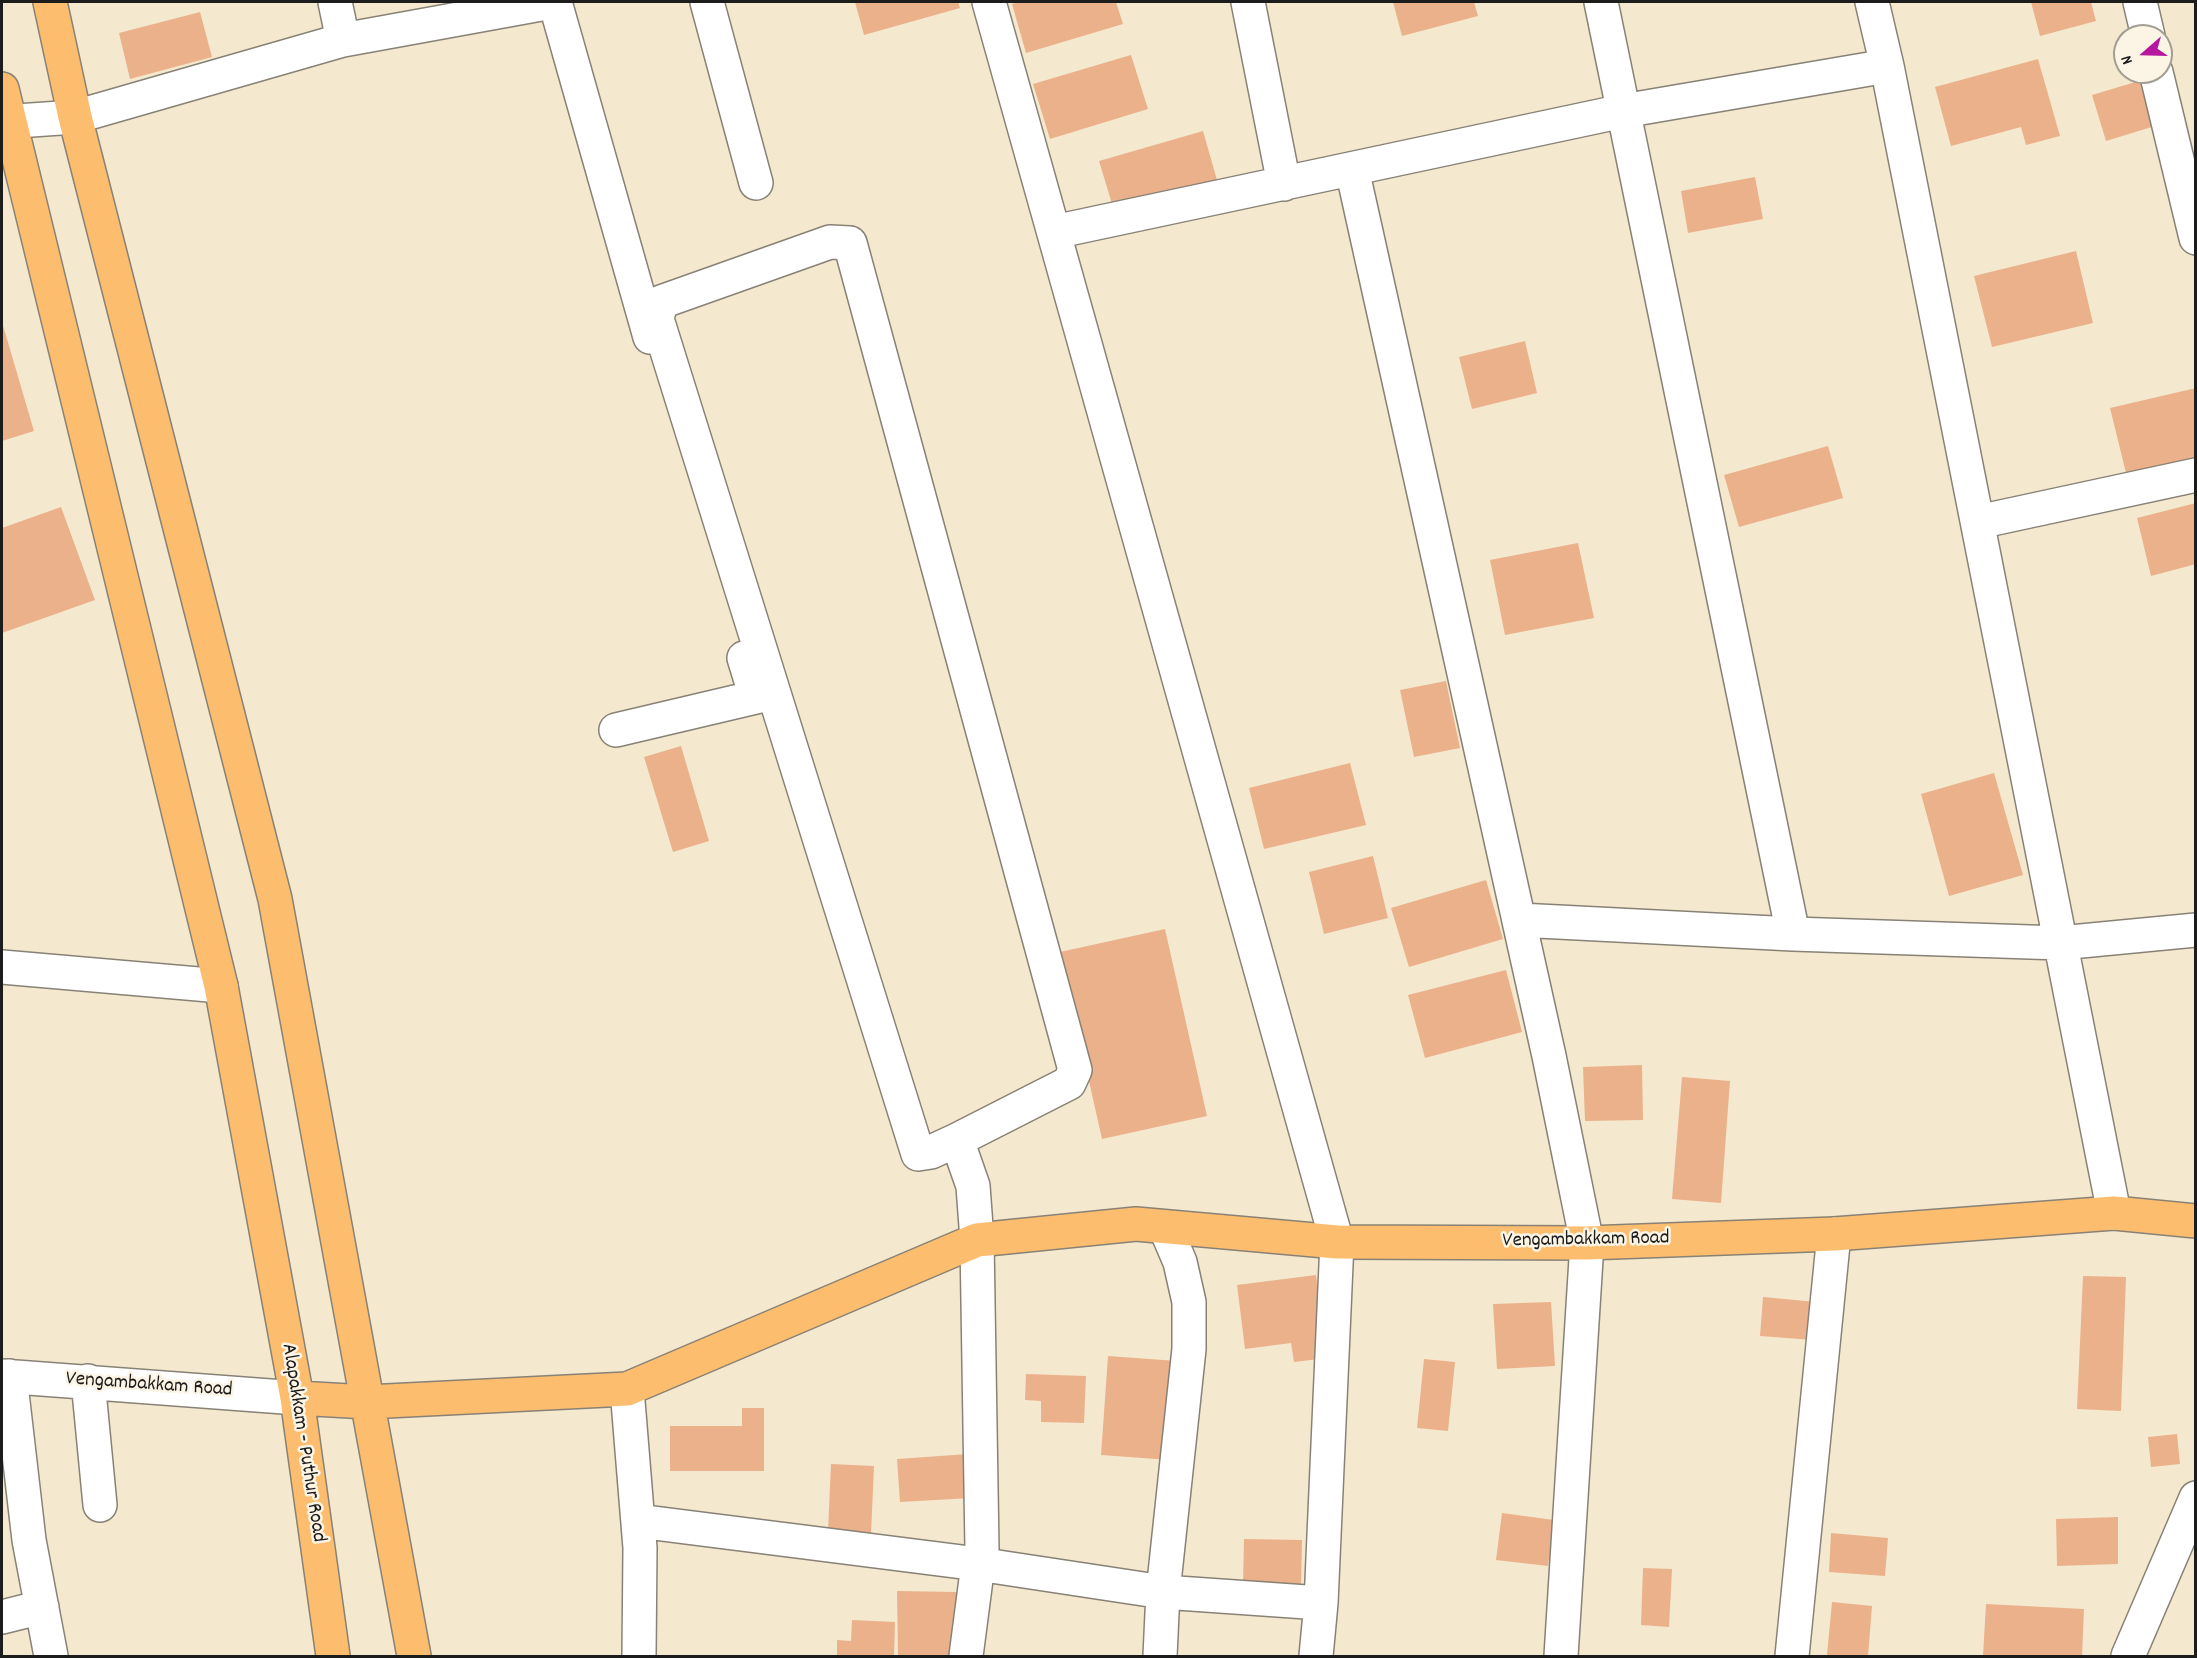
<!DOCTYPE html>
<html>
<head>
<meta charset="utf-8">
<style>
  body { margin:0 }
  #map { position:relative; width:2197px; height:1658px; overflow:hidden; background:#f4e9cf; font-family:Dekko,sans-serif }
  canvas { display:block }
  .frame { position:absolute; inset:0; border:3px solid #1c1c1c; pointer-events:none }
  .north { position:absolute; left:2113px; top:24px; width:60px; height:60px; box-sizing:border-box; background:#fcf5e5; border:2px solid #a29e95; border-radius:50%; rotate:250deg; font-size:16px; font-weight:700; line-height:24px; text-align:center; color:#1c1c1c }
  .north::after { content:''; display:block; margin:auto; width:21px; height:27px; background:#b5179e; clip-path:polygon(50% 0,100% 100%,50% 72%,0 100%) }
</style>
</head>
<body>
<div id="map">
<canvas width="2197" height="1658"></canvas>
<div class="frame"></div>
<div class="north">N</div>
</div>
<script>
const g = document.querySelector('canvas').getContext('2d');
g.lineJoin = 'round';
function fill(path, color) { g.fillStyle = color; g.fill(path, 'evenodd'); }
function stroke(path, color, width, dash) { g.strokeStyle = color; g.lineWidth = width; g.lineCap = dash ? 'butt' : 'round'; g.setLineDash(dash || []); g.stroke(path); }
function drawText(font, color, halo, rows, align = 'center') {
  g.font = font + ' Dekko,sans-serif'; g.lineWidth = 5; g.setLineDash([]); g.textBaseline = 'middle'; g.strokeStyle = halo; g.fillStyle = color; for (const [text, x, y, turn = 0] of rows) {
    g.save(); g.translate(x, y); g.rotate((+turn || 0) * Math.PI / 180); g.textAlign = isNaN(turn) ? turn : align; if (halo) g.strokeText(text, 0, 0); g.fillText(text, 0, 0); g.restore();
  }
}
fill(new Path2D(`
  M855,2H958L960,8L864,35Z
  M1019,2H1116L1123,24L1026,53L1012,4Z
  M1393,2H1474L1478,16L1402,36Z
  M2031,2H2091L2096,21L2040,36Z
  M200,12L212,57L130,79L119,33Z
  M1131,55L1148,109L1050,139L1033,84Z
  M2038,59L2060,136L2026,145L2021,127L1951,146L1935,87Z
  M2142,80L2155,126L2106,141L2092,95Z
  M1203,131L1219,187L1116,217L1099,161Z
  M1755,177L1763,219L1688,233L1681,191Z
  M2076,251L2093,323L1992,347L1974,276Z
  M2,322L34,431L2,441Z
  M1525,341L1537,393L1472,409L1459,357Z
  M2196,388V461L2127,477L2110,408Z
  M1828,446L1843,498L1739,527L1724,475Z
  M2196,503V564L2151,576L2137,518Z
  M61,507L95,600L2,633V528Z
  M1578,543L1594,618L1505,635L1490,560Z
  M1446,681L1460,748L1414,757L1400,690Z
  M681,746L709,841L673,852L644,757Z
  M1350,763L1366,825L1264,849L1249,788Z
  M1994,773L2023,875L1949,896L1921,794Z
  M1373,856L1388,918L1324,934L1309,872Z
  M1486,880L1503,939L1409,967L1391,908Z
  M1165,929L1207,1116L1102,1139L1060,952Z
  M1506,970L1522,1032L1425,1058L1408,995Z
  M1642,1065L1643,1120L1585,1121L1583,1067Z
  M1682,1077L1730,1081L1721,1203L1672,1199Z
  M1316,1275L1327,1358L1294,1362L1291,1343L1245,1349L1237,1285Z
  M2083,1276L2126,1277L2121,1411L2077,1409Z
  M1763,1297L1816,1302L1813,1340L1760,1336Z
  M1551,1302L1555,1366L1497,1369L1493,1304Z
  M1108,1356L1177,1361L1170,1460L1101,1455Z
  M1424,1359L1455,1362L1448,1431L1417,1428Z
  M1026,1374L1086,1376L1084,1423L1041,1422V1401L1025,1400Z
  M742,1408H764V1471H670V1426H742Z
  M2177,1434L2180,1464L2151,1467L2148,1437Z
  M968,1454L971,1498L900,1502L897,1459Z
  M831,1464L874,1466L871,1534L828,1532Z
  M1502,1513L1554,1520L1548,1566L1496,1560Z
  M2118,1517V1564L2057,1566L2056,1519Z
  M1831,1533L1888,1538L1885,1576L1829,1572Z
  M1244,1539L1302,1540L1301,1587L1243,1585Z
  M1643,1568L1672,1569L1669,1627L1641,1625Z
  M897,1591L956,1592V1656L898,1655Z
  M1832,1602L1872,1606L1868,1656L1827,1655Z
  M1986,1604L2084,1609L2082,1656H1983Z
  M852,1620L895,1622L894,1656H837V1640L851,1641Z`), '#ebb18b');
const minor = new Path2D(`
  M335,2L343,40
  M555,2L650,337
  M707,2L756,183
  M989,2L1337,1242L1321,1603L1316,1656
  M1248,2L1284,184
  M1601,2L1793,934
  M1872,2L1887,66L2114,1213
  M2140,2L2148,36
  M2156,72L2196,238
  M2,122L75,117L343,40L552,2
  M1352,169L1549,1056L1587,1243L1561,1656
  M1054,232L1623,111L1887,66
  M1978,522L2196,475
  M616,730L756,697L744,658
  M1519,920L1793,934L2060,943L2196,930
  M2,967L221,986
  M957,1140L931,1152L918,1154L657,319L661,302L830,242L850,243L1075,1070L1069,1083L957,1140L973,1186L977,1240L982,1550L978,1564L966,1656
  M2,1376L297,1398
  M10,1376L29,1540L51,1656
  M88,1381L100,1505
  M627,1389L640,1548L639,1656
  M638,1521L978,1564L1163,1592L1321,1603
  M2,1617L42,1607
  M1160,1656L1163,1592L1189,1349V1302L1180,1262L1165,1227
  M1792,1656L1834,1234
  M2128,1656L2196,1498`);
const major = new Path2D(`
  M50,2L75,117L275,899L414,1656
  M2,89L221,986L297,1398L333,1656
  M297,1398L367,1402L627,1389L977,1240L1136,1224L1337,1242L1587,1243L1834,1234L2114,1213L2196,1221`);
stroke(minor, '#888276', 36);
stroke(major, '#888276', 36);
stroke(minor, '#fff', 33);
stroke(major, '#fcbd6f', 33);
drawText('21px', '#1c1c1c', '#fcf5e5', [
  ["Vengambakkam Road",1586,1241,-1],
  ["Vengambakkam Road",149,1386,4],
  ["Alapakkam - Puthur Road",302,1443,81]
]);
</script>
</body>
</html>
